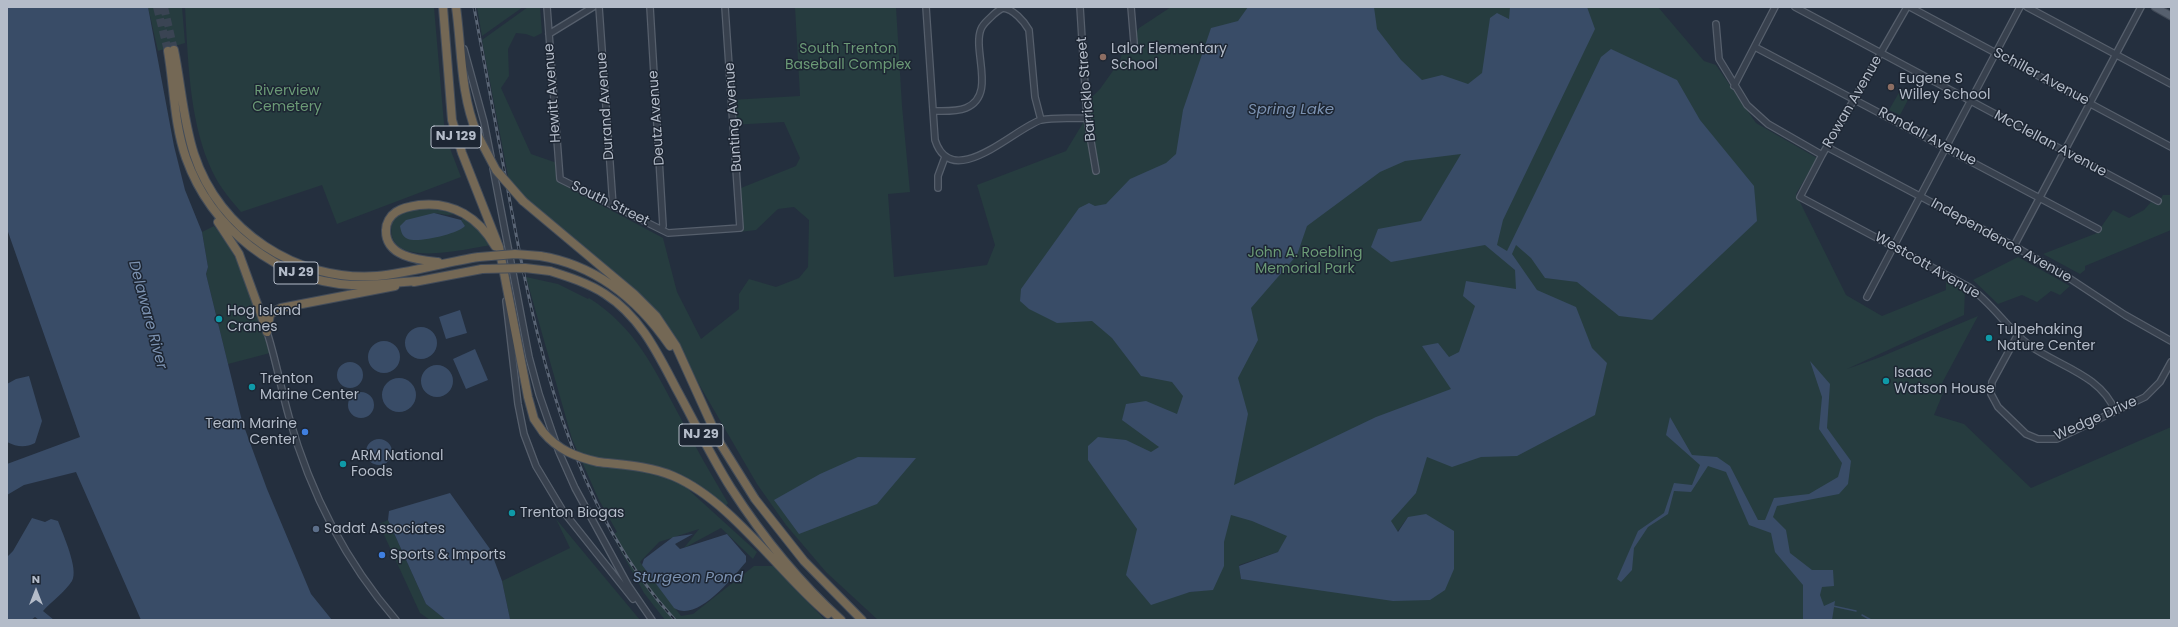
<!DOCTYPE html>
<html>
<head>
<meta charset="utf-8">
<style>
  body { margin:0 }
  #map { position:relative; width:2178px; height:627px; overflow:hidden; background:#242f3e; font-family:Poppins,sans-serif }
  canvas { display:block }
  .frame { position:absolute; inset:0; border:8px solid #b4bcc9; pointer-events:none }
  .north { position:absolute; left:16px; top:571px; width:40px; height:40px; -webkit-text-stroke:3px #1d2633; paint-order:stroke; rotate:0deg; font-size:11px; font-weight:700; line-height:16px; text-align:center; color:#b4bcc9 }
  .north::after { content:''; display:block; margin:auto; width:14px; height:18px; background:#b4bcc9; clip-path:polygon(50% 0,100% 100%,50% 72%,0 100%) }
</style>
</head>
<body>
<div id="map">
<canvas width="2178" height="627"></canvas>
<div class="frame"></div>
<div class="north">N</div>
</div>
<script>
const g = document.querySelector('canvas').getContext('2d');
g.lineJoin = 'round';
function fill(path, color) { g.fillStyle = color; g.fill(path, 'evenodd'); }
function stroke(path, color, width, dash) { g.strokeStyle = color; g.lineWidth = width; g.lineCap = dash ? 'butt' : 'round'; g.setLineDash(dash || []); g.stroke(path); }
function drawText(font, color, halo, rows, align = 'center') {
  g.font = font + ' Poppins,sans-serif'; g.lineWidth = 3; g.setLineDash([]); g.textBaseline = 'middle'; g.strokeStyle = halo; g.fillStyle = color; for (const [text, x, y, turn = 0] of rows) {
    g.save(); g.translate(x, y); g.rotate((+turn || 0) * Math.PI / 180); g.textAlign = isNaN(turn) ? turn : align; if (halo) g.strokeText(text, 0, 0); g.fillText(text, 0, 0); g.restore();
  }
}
fill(new Path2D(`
  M148,7H182L185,43L158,51Z
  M185,7H434L444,124L451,151L461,177L337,224L322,185L241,212C228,197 216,182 209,164C189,116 188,58 185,7Z
  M477,7H523L482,36Z
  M528,7H540L542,33L534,37L526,34L516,33L508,49L509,76L501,88L531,154L557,163L558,182L663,238L677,292L701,339L739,309V294L749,279L776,287L799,278L808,267L809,220L794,207L778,209L756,230L739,232L736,190L796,166L800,158L784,122L731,125L730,100L800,96L795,7H896L902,106L910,192L888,194L894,277L987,265L995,245L977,185L1066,151L1083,123L1086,121L1088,101L1100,89L1120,61L1124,44L1131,41L1139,28L1171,7H1658L1704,61L1716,65L1756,123L1817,158L1796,194L1846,295L1882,316L1946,290V281L1965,290L1964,315L1847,369L1878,358L1978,316L1941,385L1946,386L1934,415L1964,424L2031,488L2171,427V620H878L826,572L786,525L757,484L668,331L608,272L589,262V252L518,191L509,181L482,40ZM1417,491L1390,521L1397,532L1408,517L1437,521L1241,579L1239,565L1278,552ZM1217,573L1213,589L1190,592L1174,596Z
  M1901,89L1911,94L1900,115L1889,110Z
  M2163,195H2171V230L2085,266V270L2080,274L2043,254L2097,233L2113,210L2129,218L2144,210L2151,202L2157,205Z
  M432,206L457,214L448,215L434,213L465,227L461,220L464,217L477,227L491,245C464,249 378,272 393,219L407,210Z
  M214,226C245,262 255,309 270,353L228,364L206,274L208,267L202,232Z
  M2018,257L2070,286L2060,295L2051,291L2037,302L2022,295L1998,304L1973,280Z
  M526,277L558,284L588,299L589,298C635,327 654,368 679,415C694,445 711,474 728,503L726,506L677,476L691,492L757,552L753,559L721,528L684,548L699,529L659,542L640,562L681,616L693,614L754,566H774L825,620H665L644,593L612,535L617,532L598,498L572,439Z
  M556,519L640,620H505L510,619L502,581L570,548Z
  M388,520L426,604L446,620H430L420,613L379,524Z`), '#263c3f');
fill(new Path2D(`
  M7,7H148L174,146L185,190L202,232L208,267L206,274L242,421L267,489L311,594L332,620H141L76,472L24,485L7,495V464L80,437L7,229Z
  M1248,7H1374L1377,29L1401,60L1422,80L1442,75L1468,84L1482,73L1490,18L1497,13L1509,19L1510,7H1587L1595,29L1503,220L1497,245L1507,251L1601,57L1611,49L1677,80L1700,120L1754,186L1757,221L1652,320L1619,316L1577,282L1545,278L1531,258L1516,245L1512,254L1537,290L1576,307L1592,348L1607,363L1595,415L1517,456L1481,457L1452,467L1427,457L1416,493L1391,521L1398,532L1408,517L1426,514L1454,531V569L1445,590L1430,600L1393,601L1241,579L1239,566L1278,552L1287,536L1252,521L1231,515L1224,542V566L1213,590L1190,592L1151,605L1126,575L1137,529L1088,460V446L1098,437L1126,440L1151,452L1159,447L1122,420L1126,404L1146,401L1177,414L1183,396L1172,382L1141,376L1112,338L1092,321L1057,323L1029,309L1020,301L1021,289L1079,208L1089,203L1095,206L1106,204L1130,179L1166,163L1176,154L1183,110L1211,28L1238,21ZM1461,154L1421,221L1378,229L1371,247L1391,262L1485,245L1515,270L1516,289L1466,281L1463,296L1475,306L1459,352L1449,357L1438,343L1422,346L1451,389L1376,417L1234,485L1248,414L1238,378L1258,340L1251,308L1297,255L1307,226L1380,172L1405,161Z
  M434,213L461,220L465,226C458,234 418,243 408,239C402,237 401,231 400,226L406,220Z
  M460,310L467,333L446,339L439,317Z
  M405 343a16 16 0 1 1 32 0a16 16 0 1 1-32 0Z
  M368 357a16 16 0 1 1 32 0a16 16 0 1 1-32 0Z
  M475,349L488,380L466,389L453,359Z
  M1810,361L1830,384L1827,428L1851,461L1848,484L1839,494L1777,506L1773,517L1786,530L1790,553L1812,570H1833L1834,586L1822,587L1820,595L1824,606L1835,601L1832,620H1803V585L1775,552L1771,533L1749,525L1726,472L1708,466L1691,492L1674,491L1668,514L1648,527L1634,548L1632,570L1621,582L1617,579L1638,531L1664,513L1674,483L1692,485L1700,465L1666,435L1670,417L1692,455L1717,457L1730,466L1758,520H1765L1774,498L1809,494L1838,477L1842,463L1819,429L1822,397Z
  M337 375a13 13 0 1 1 26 0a13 13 0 1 1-26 0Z
  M421 381a16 16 0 1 1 32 0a16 16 0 1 1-32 0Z
  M29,376L42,421L35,443C25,448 17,447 7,442V384L16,379Z
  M382 395a17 17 0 1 1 34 0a17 17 0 1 1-34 0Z
  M348 405a13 13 0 1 1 26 0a13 13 0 1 1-26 0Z
  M366 452a13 13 0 1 1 26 0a13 13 0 1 1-26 0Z
  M858,457L916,458L877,504L799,534L774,500L820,474Z
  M450,493L490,549L502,581L510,619L446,620L426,604L388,520L389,511Z
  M32,518L45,522L51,519L58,521C63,535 79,569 72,581C65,592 51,602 43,611L54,620H39L35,617L31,620H7V557L13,551Z
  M693,534L675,544L680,549L727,534L746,556V562C732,578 697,623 674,608L642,565L644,559L673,537Z`), '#394c67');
stroke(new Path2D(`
  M1833,606L1856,611
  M1862,615L1871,620`), '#394c67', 1.5);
stroke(new Path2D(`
  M157,7L168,51
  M164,7L174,50`), '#3a4453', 8, [8, 4]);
const minor = new Path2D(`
  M547,7L560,179L668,233L740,228L725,7
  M599,7L613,206
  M650,7L663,226L661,229
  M926,7L935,140C952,193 1016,127 1041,120C1055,117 1073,119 1087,118
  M1080,7L1087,118L1096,171
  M1131,7L1134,43
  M1795,7L2158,201
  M1907,7L1822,155L1800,197L1969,287C1992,303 2007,328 2029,345C2058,366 2101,375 2115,411
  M1910,7L2171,147
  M2027,7L2171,84
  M1003,8C1013,9 1024,21 1029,30L1035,97L1041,120
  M1716,24L1719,59L1747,105L1768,124L1822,155
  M549,34L593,7
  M1755,47L2098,229
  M464,49L484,122L491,157
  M1734,86L1775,7
  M933,111C943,111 956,112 966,108C997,95 972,51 981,29C983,24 987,21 991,17C995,13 998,10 1003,8
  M1827,147L2014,246L2066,276L2125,315L2171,341
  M493,168L529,357L539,394L559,452L575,488L628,585L652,620
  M938,188V176L945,157
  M2014,246L2141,7
  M1867,297L2020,7
  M506,301L518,404L524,434L536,466L563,511L633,599
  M267,332C276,360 281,389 289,417C310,492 345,561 396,620
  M2017,336L1992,382L1991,394L1998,407L2026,434L2038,439H2057L2145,397L2160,382L2171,362`);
const major = new Path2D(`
  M2155,7L2171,16`);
const highway = new Path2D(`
  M443,7L452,120L462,153L499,247L528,397L534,419L543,432
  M456,7C462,50 460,92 477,134
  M174,50C181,84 183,120 194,154C219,231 297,282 377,276C411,273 445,262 479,257
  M168,51C174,86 174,124 186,158C211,228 277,281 352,285C373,286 396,282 418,281
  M523,201L634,294L656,316L676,346L720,443L755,499L804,561L862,620
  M218,222L239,254L267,331
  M540,256C596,265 639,301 670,346
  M438,262C419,260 385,257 386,230C386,223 390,216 396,212C402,208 412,206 419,205C453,201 479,218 495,246
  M550,271C569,277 588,283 605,294C641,317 658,354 677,390C695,423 711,456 731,488C762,536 798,581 841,620
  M414,282L482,269
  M267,332L270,314L281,308L395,286
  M598,462C623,465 649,466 673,476C732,501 779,573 828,614`);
stroke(minor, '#565f6c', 8);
stroke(major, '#414a57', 9);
stroke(highway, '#434c59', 10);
stroke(minor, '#38414e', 5.5);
stroke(major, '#56606e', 7);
stroke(highway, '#746855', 8);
const rail = new Path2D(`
  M474,7C485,68 497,130 508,191C535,340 569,505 675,620`);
stroke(rail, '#5a6575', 3);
stroke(rail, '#1d2633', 1.5, [4.5]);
const highwayBridge = new Path2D(`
  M477,134L496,170L523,201
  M479,257L515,254L540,256
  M482,269L525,268L550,271
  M543,432C558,450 576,457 598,462`);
stroke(highwayBridge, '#434c59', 10, []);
stroke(highwayBridge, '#746855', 8);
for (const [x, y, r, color] of [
  [1103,57,4,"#8d6e63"],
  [1891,87,4,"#8d6e63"],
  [219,319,4,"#0f9aa8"],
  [1989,338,4,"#0f9aa8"],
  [1886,381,4,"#0f9aa8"],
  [252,387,4,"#0f9aa8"],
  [305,432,4,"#3f7fe0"],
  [343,464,4,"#0f9aa8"],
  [512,513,4,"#0f9aa8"],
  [316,529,4,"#5c6f8a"],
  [382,555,4,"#3f7fe0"]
]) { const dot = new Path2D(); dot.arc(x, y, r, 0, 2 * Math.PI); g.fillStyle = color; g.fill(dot); stroke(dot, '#1d2633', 1.5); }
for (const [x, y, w] of [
  [456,137,50],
  [296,273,44],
  [701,435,44]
]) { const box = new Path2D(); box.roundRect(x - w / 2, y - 11, w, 22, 3); g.fillStyle = '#1d2633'; g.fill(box); stroke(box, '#b4bcc9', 1); }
drawText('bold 13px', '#b4bcc9', null, [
  ["NJ 129",456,137],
  ["NJ 29",296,273],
  ["NJ 29",701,435]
]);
drawText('14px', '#6b9a76', '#1d2633', [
  ["South Trenton",848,49],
  ["Baseball Complex",848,65],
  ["Riverview",287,91],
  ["Cemetery",287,107],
  ["John A. Roebling",1305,253],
  ["Memorial Park",1305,269]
]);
drawText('14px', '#b4bcc9', '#1d2633', [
  ["Lalor Elementary",1111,49],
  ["School",1111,65],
  ["Eugene S",1899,79],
  ["Willey School",1899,95],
  ["Hog Island",227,311],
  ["Cranes",227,327],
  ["Tulpehaking",1997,330],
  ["Nature Center",1997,346],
  ["Isaac",1894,373],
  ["Watson House",1894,389],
  ["Trenton",260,379],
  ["Marine Center",260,395],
  ["Team Marine",297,424,"right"],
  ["Center",297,440,"right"],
  ["ARM National",351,456],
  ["Foods",351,472],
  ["Trenton Biogas",520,513],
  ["Sadat Associates",324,529],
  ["Sports & Imports",390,555]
], 'left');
drawText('14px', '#b4bcc9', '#1d2633', [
  ["Schiller Avenue",2041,77,28],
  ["Barricklo Street",1087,89,-95],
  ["Hewitt Avenue",553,93,-94],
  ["Rowan Avenue",1853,102,-60],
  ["Durand Avenue",606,106,-94],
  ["Bunting Avenue",734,117,-94],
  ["Deutz Avenue",657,118,-94],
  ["Randall Avenue",1927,137,28],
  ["McClellan Avenue",2050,144,28],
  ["South Street",610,204,26],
  ["Independence Avenue",2001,241,29],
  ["Westcott Avenue",1927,266,30],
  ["Wedge Drive",2096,419,-24]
]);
drawText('italic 15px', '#7c92b1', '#1d2633', [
  ["Spring Lake",1291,110],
  ["Delaware River",147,315,75],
  ["Sturgeon Pond",688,578]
]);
</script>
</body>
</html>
